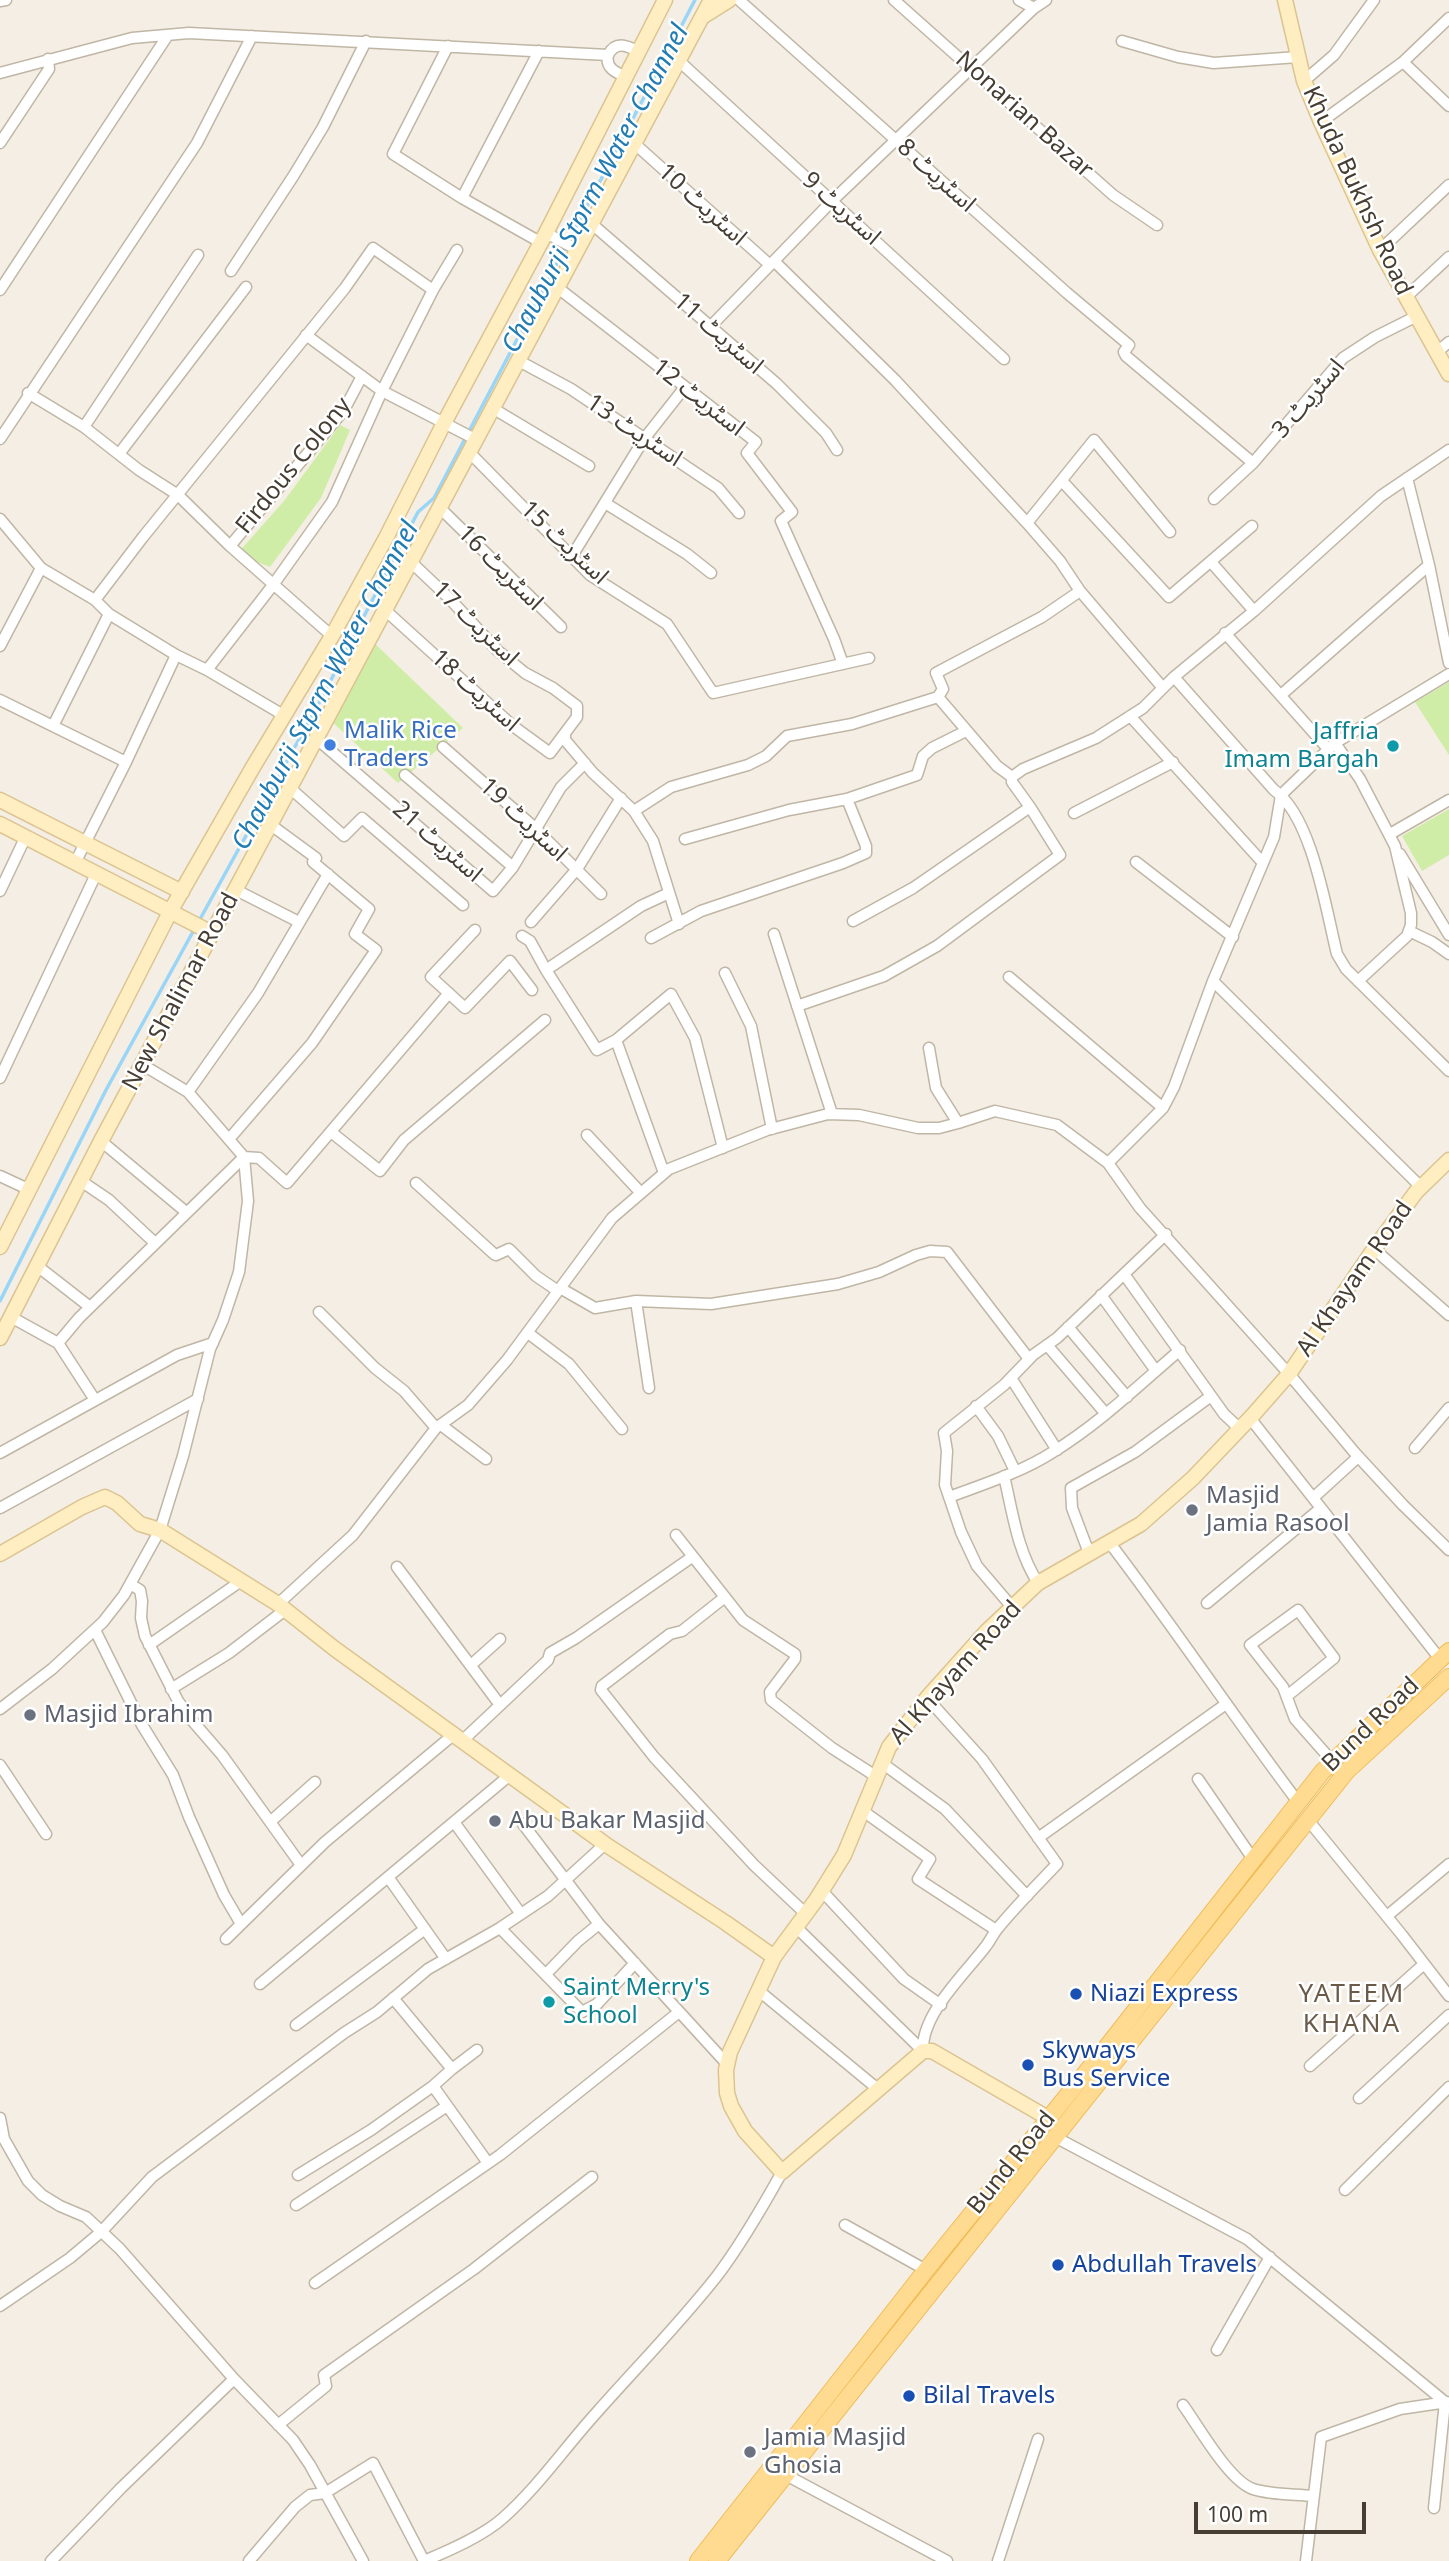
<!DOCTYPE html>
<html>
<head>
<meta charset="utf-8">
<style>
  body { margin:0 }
  #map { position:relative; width:1449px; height:2561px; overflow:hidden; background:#f4eee4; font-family:"Noto Sans",sans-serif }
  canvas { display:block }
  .scale { position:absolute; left:1194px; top:2502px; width:172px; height:32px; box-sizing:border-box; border:4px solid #463e33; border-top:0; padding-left:9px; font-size:21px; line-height:24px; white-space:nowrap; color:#463e33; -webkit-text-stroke:5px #fff; paint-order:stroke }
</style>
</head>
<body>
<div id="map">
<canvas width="1449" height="2561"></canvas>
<div class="scale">100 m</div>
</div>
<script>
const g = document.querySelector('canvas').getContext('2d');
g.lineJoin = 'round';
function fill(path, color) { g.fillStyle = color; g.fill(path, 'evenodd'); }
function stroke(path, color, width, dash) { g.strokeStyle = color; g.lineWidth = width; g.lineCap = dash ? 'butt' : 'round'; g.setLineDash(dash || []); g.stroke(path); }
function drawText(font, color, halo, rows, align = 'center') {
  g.font = font + ' "Noto Sans","Noto Sans Arabic",sans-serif'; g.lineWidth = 5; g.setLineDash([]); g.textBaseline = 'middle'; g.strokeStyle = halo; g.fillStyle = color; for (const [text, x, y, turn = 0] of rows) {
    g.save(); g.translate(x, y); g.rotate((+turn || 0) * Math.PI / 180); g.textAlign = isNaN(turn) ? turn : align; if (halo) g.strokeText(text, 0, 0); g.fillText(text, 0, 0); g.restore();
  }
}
fill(new Path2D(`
  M340,425L350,430L321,498L270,567L237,554L284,501Z
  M370,639L463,728L398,783L328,718Z
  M1449,682V755L1415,702Z
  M1449,809V855L1422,871L1402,836Z`), '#d0eda8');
stroke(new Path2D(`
  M199,921L319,703L418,512L434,498L695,0
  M0,1301L106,1090L195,928`), '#99d5f7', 3.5);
const street = new Path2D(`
  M739,0L1067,293L1129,345L1124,352L1126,356L1253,463
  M894,0L1113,195L1157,225
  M1019,0L1034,8
  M0,1L6,0
  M1122,41L1178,57L1214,63L1298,57
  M448,46L393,154L462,198L540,242
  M608,55C616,40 627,46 640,52
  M678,60L1004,359
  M1403,62L1449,106
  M0,73L132,38L189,33L608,55C605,68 616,73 627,77
  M1304,81L1334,55L1374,0
  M1321,122L1403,62L1449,18
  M0,143L49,69L48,59
  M635,144L770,265
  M462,198L539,51
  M592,224L777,384L826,433L837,450
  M546,233L578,250
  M1380,250L1449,185
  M774,261L895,380L1027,523L1060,561L1080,591L1163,688
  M231,271L294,175L323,127L366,41
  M558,288L756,442L747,453L792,512L781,521L834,639L843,664
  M0,290L168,35
  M1406,297L1449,257
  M710,327L832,201L1034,8L1046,0
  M306,335L382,391L477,440
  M1437,352L1449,342
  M519,361L571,389L718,488L739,513
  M28,393L84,427L139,470L178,495L230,546L332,636
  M494,409L589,466
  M84,427L198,255
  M0,439L197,143L252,36
  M470,453L590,575L667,624L713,693L869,658
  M119,454L246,287
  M1407,478L1429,565L1449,663
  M1062,481L1169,597L1252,526
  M1214,499L1253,463L1343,358L1375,337L1417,316
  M605,503L687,554L711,573
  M440,508L561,627
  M0,519L41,568L95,600L109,614L176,655L207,670L285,716
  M1027,523L1094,440L1170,532
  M230,546L344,410L362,376
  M572,556L644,439L685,387
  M1211,562L1254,611
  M95,600L143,537L345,288L373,248L433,290
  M385,610L513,726L550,753L577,717V706L553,688L525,673L497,650L450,599L411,562
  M1225,633L1329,750
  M0,646L41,568
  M207,670L273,585L332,502L382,391L433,290L457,250
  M1174,677L1274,790C1312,816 1326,910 1337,954L1346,969L1449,1071
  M1281,695L1429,565
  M0,700L126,762
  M1130,716L1263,863
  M53,726L109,614
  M565,736V740L593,773L634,811L653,841L679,924
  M317,739L493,891L513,867L561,787L585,763
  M1335,743L1360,779L1395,846L1411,913V925L1407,936L1358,981
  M443,747L535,828L601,894
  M405,775L513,867
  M1012,777L1023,769L1096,738L1143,708L1174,677L1254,611L1381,496L1449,450
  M290,788L344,836L362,818L463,905
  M634,811L671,787L748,765L766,756L787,736L852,724L938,697L943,689L936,673L1042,617L1080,591
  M1074,813L1173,762
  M1390,834L1449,800
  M685,839L789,810L847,799L917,775L923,756L932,748L966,731
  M1400,854L1449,935
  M76,861L126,762L176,655
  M1136,862L1233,937
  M236,890L299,922
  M0,891L26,836
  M853,921L913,888L1030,807L1012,782V777L997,766L938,697
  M531,922L577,869L621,798
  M475,930L431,977L465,1008L510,961L532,990
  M1409,931L1432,942L1449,954
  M774,934L832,1114
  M522,936L530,941L546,970L597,1050L616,1040L671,994L695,1038L723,1148
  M651,938L701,911L843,863L866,853V846L847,799
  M546,970L641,906L669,893
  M725,973L751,1026L772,1129
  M1009,977L1163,1108
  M1213,981L1421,1187
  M797,1006L884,976L937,946L1060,855L1030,807
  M616,1040L664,1173
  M929,1048L936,1088L958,1123
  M0,1078L97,872
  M188,1092L258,993L328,874
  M331,1132L380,1171L404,1140L545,1020
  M587,1135L641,1193
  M230,1138L312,1043L376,950L355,934L369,909L313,862L316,858L271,825
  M101,1141L186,1212
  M1108,1163L1163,1108L1174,1087L1213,981L1274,837L1281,795L1335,743L1449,674
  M0,1176L30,1190
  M81,1181L109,1200L155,1243
  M416,1183L494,1254L496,1255L509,1249L536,1276L558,1291
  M1374,1249L1449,1315
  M36,1265L90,1307
  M1124,1274L1224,1414L1240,1429
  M560,1288L595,1308L636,1301L711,1304L838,1284L879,1272L916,1255L930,1251L947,1252L1029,1359
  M1101,1295L1156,1371
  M636,1301L649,1388
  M319,1312L375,1368L404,1391L436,1428
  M11,1317L58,1343L95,1400
  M1068,1327L1127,1397
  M528,1333L569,1364L622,1429
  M58,1343L79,1318L244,1157L259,1158L287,1183L449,993
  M1047,1345L1106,1414
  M1011,1378L1057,1450
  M976,1406L998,1436L1015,1471
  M1250,1418L1440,1659
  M441,1425L486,1459
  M1415,1448L1449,1408
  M0,1453L177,1355L213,1343
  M1004,1476C1013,1514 1017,1550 1038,1583
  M949,1497C984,1484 1022,1472 1053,1452C1100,1423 1139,1385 1180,1350
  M1313,1498L1358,1457
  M0,1508L198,1399
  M676,1535L743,1620L795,1654V1659L770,1692L771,1700L832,1748L877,1777
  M1109,1542C1174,1627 1233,1716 1298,1802
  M1089,1553L1072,1508L1071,1488L1135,1452L1211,1396
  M397,1567L500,1705
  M130,1584L140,1590L142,1601L141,1618L145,1636L178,1701L190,1718L222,1755L301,1865
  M725,1597L682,1631L670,1634L602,1686L601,1690L654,1757L754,1865L806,1914
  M1207,1603L1321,1508
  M278,1604L353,1535L436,1428L468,1405L507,1360L612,1218L669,1169L767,1130L828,1114L859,1115L918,1128H939L958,1123L995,1111L1057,1125L1108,1163L1140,1208L1289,1374L1355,1453L1403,1505L1449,1550
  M1012,1607L977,1566L961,1532L945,1485L947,1451L944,1433L1004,1385L1033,1355L1057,1338L1166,1234
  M95,1630L142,1725L173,1775L189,1817L224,1895L241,1924
  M149,1645L241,1581
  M471,1665L500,1639
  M171,1689L229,1653L285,1610
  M1287,1696L1334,1658L1298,1610L1250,1645L1283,1687L1295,1719L1332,1761
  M0,1709L52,1669L103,1622L124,1595L160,1530L183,1456L210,1349L223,1320L239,1272L248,1201L244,1157L188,1092L143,1065
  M462,1741L548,1660L550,1653L576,1638L692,1557
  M882,1763L945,1809L1027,1896
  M0,1765L46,1834
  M1198,1779L1253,1859
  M863,1811L930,1859L918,1879L996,1930
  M1308,1820L1402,1935L1449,1996
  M270,1822L315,1782
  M454,1822L521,1914
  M523,1824L599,1924L727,2064
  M1038,1838L1226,1704
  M388,1877L446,1959
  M822,1891L904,1979L941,2005
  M1387,1916L1449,1864
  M796,1927L923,2051
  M500,1928L582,2012L597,2004L635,1963
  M226,1939L325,1842L453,1735
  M546,1974L578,1941L599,1924
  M260,1984L510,1775
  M758,1990L879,2090
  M393,1998L452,2069L433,2086L488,2163
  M296,2025L425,1929
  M923,2051C921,2014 965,1974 986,1946C990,1941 993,1934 998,1928C1016,1906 1037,1885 1057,1864L982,1759L927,1698
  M1310,2066L1424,1964
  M452,2069L477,2050
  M1359,2098L1449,2015
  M0,2118L4,2139L28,2181L42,2195L60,2206L86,2217L120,2249L234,2379L293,2440L310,2465L363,2561
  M1055,2137L1247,2239L1445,2402L1434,2508
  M298,2175L371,2130L433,2086
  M1345,2190L1449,2087
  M296,2205L447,2106
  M845,2225L926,2270
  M315,2283L500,2155L679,2012
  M0,2306L70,2258L101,2232L152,2177L344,2033L377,2012L428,1969L500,1928L548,1896L605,1844
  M1217,2350L1270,2257
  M1183,2405C1199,2427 1229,2481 1253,2489C1271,2495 1295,2494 1313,2496
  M278,2425L326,2386L324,2375L474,2269L592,2177
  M786,2475L947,2561
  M51,2561L121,2488L234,2379
  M249,2561L295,2507L310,2495L325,2493L373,2463L424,2561
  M424,2561C448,2551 483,2536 503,2518C539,2486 566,2446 598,2411C638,2366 680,2323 717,2276C742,2243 762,2208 782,2172
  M998,2561L1038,2439
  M1306,2561L1321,2437L1400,2409L1447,2402`);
const secondary = new Path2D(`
  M1285,0L1304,81L1321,122L1380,250L1449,374
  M702,17L729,0
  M0,800L182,892
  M0,824L212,933
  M0,1247L171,910L253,767L332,636L387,536L444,423L546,233L665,0
  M0,1338L101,1141L711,0
  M0,1554L82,1507L105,1497L117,1503L140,1524L160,1530L278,1604L335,1649L605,1844L726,1923L774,1957
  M1048,2118L932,2051H923L782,2172L745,2131L731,2106L727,2093L726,2070L730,2052L774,1957L816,1900L844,1855L889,1747L927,1698L987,1631L1038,1583L1141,1524L1193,1478L1253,1415L1289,1374L1374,1249L1416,1192L1449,1160`);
const primary = new Path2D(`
  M698,2561L926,2270L1109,2044L1322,1772L1449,1651
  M717,2561L1347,1771L1449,1677`);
stroke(street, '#c0b6a5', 13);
stroke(secondary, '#dbc490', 17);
stroke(primary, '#f0bb56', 18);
stroke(street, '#fff', 10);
stroke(secondary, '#ffeec2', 14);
stroke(primary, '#ffdb91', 16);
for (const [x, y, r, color] of [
  [330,745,7,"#3f7fe0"],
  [1393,746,7,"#0f9aa8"],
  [1192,1510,7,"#6b7280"],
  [30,1715,7,"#6b7280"],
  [495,1821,7,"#6b7280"],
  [1076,1994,7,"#1a4fb4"],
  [549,2002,7,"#0f9aa8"],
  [1028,2065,7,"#1a4fb4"],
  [1058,2265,7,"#1a4fb4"],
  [909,2396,7,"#1a4fb4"],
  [750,2452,7,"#6b7280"]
]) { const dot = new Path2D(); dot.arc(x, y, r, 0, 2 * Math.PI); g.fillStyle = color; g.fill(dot); stroke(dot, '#fff', 2.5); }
drawText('24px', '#463e33', '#fff', [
  ["Nonarian Bazar",1024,115,42],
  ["اسٹریٹ 8",936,176,42],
  ["Khuda Bukhsh Road",1357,191,65],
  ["اسٹریٹ 10",702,205,42],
  ["اسٹریٹ 9",841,209,42],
  ["اسٹریٹ 11",718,334,41],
  ["اسٹریٹ 12",698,398,38],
  ["اسٹریٹ 3",1309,399,-49],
  ["اسٹریٹ 13",634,431,34],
  ["Firdous Colony",294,466,-51],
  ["اسٹریٹ 15",564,543,43],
  ["اسٹریٹ 16",500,568,45],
  ["اسٹریٹ 17",475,624,44],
  ["اسٹریٹ 18",475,691,42],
  ["اسٹریٹ 19",523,820,43],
  ["اسٹریٹ 21",437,842,41],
  ["New Shalimar Road",181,992,-62],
  ["Al Khayam Road",1355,1279,-55],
  ["Al Khayam Road",956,1673,-48],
  ["Bund Road",1371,1725,-44],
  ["Bund Road",1012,2163,-51]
]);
drawText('24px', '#366cbe', '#fff', [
  ["Malik Rice",344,731],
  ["Traders",344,759]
], 'left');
drawText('24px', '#0d838f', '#fff', [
  ["Jaffria",1379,732],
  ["Imam Bargah",1379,760],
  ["Saint Merry's",563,1988,"left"],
  ["School",563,2016,"left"]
], 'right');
drawText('24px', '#5b616d', '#fff', [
  ["Masjid",1206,1496],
  ["Jamia Rasool",1206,1524],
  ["Masjid Ibrahim",44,1715],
  ["Abu Bakar Masjid",509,1821],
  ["Jamia Masjid",764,2438],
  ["Ghosia",764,2466]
], 'left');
drawText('24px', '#164399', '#fff', [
  ["Niazi Express",1090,1994],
  ["Skyways",1042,2051],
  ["Bus Service",1042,2079],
  ["Abdullah Travels",1072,2265],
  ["Bilal Travels",923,2396]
], 'left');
drawText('italic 26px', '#217cb4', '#fff', [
  ["Chauburji Stprm Water Channel",596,189,-62],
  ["Chauburji Stprm Water Channel",326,686,-62]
]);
g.letterSpacing = '2px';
drawText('26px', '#6a5b49', '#fff', [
  ["YATEEM",1352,1995],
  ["KHANA",1352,2025]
]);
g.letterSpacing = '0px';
</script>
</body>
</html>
